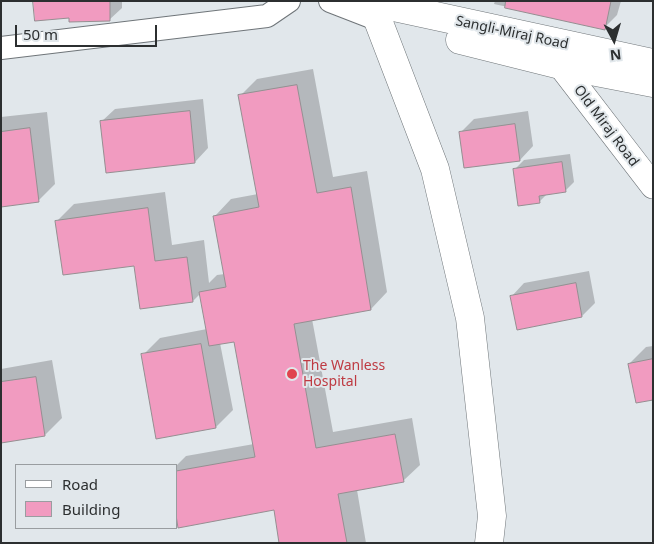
<!DOCTYPE html>
<html>
<head>
<meta charset="utf-8">
<style>
  body { margin:0 }
  #map { position:relative; width:654px; height:544px; overflow:hidden; background:#e1e7eb; font-family:"Noto Sans",sans-serif }
  canvas { display:block }
  .frame { position:absolute; inset:0; border:2px solid #2c2f30; pointer-events:none }
  .legend { position:absolute; left:15px; top:464px; width:162px; height:65px; box-sizing:border-box; background:#e1e7eb; border:1px solid #999da0; margin:0; padding:6px 9px; list-style:none; font-size:15px; color:#2c2f30 }
  .legend li { display:flex; align-items:center; gap:10px; height:25px }
  .legend b { width:25px; border:1px solid #999da0 }
  .north { position:absolute; left:589px; top:15px; width:50px; height:50px; -webkit-text-stroke:4px #e1e7eb; paint-order:stroke; rotate:174deg; font-size:14px; font-weight:700; line-height:20px; text-align:center; color:#2c2f30 }
  .north::after { content:''; display:block; margin:auto; width:18px; height:22px; background:#2c2f30; clip-path:polygon(50% 0,100% 100%,50% 72%,0 100%) }
  .scale { position:absolute; left:15px; top:25px; width:142px; height:22px; box-sizing:border-box; border:2px solid #2c2f30; border-top:0; padding-left:6px; font-size:15px; line-height:18px; white-space:nowrap; color:#2c2f30; -webkit-text-stroke:4px #e1e7eb; paint-order:stroke }
</style>
</head>
<body>
<div id="map">
<canvas width="654" height="544"></canvas>
<div class="frame"></div>
<ul class="legend">
<li><b style="height:6px;background:#fff"></b>Road</li>
<li><b style="height:14px;background:#f19bc0"></b>Building</li>
</ul>
<div class="north">N</div>
<div class="scale">50 m</div>
</div>
<script>
const g = document.querySelector('canvas').getContext('2d');
g.lineJoin = 'round';
function fill(path, color) { g.fillStyle = color; g.fill(path, 'evenodd'); }
function stroke(path, color, width, dash) { g.strokeStyle = color; g.lineWidth = width; g.lineCap = dash ? 'butt' : 'round'; g.setLineDash(dash || []); g.stroke(path); }
function drawText(font, color, halo, rows, align = 'center') {
  g.font = font + ' "Noto Sans",sans-serif'; g.lineWidth = 4; g.setLineDash([]); g.textBaseline = 'middle'; g.strokeStyle = halo; g.fillStyle = color; for (const [text, x, y, turn = 0] of rows) {
    g.save(); g.translate(x, y); g.rotate((+turn || 0) * Math.PI / 180); g.textAlign = isNaN(turn) ? turn : align; if (halo) g.strokeText(text, 0, 0); g.fillText(text, 0, 0); g.restore();
  }
}
fill(new Path2D(`
  M34,1H122V8L109,20L70,17Z
  M495,1H621L617,15L604,28L494,4Z
  M313,69L333,177L367,171L387,292L371,309L312,319L333,432L412,418L420,465L403,481L357,490L366,543H281L275,509L176,508V466L186,456L254,444L235,340L220,343L233,410L216,427L143,355L160,338L207,329L201,293L193,301L135,264L57,221L74,204L165,192L172,245L204,240L209,283L217,275L225,274L215,216L231,199L258,194L240,96L257,79Z
  M203,99L208,148L195,162L101,122L115,109Z
  M528,111L533,146L520,160L461,132L474,119Z
  M47,112L55,184L38,201L1,205V117Z
  M570,154L574,182L565,191L548,193L539,202L515,169L524,160Z
  M589,271L595,303L582,316L511,297L524,283Z
  M653,346V398L629,364L646,347Z
  M52,360L62,418L45,435L1,442V369Z`), '#0003');
const building = new Path2D(`
  M33,1H110V21L69,22V18L35,21Z
  M506,1H611L605,30L505,8Z
  M297,85L317,193L351,187L371,310L294,324L316,448L395,434L404,482L338,494L347,543H279L274,510L178,528L176,515V471L255,457L234,342L209,346L199,292L226,287L213,216L259,207L238,95Z
  M190,111L195,163L106,173L100,121Z
  M515,124L520,161L464,168L459,132Z
  M30,128L39,202L1,207V132Z
  M562,162L566,192L539,196L540,203L518,206L513,169Z
  M148,208L155,261L187,257L193,302L140,309L134,266L63,275L55,221Z
  M576,283L582,317L517,330L510,296Z
  M201,344L216,428L156,439L141,354Z
  M653,359V400L636,403L628,364Z
  M36,377L45,436L1,443V382Z`);
fill(building, '#f19bc0');
stroke(building, '#958e91', 1);
const secondary = new Path2D(`
  M330,1L379,20
  M1,48L267,16L289,1`);
const primary = new Path2D(`
  M560,65L653,186`);
const highway = new Path2D(`
  M371,2L435,169L470,318L492,516L489,543
  M371,2L653,63
  M460,40L560,65L653,83`);
stroke(secondary, '#6f7579', 24);
stroke(primary, '#6f7579', 26);
stroke(highway, '#6f7579', 29);
stroke(secondary, '#fff', 22);
stroke(primary, '#fff', 25);
stroke(highway, '#fff', 28);
for (const [x, y, r, color] of [
  [292,374,6,"#e0444e"]
]) { const dot = new Path2D(); dot.arc(x, y, r, 0, 2 * Math.PI); g.fillStyle = color; g.fill(dot); stroke(dot, '#e1e7eb', 2); }
drawText('14px', '#2c2f30', '#e1e7eb', [
  ["Sangli-Miraj Road",512,33,12],
  ["Old Miraj Road",606,126,53]
]);
drawText('14px', '#be3a42', '#e1e7eb', [
  ["The Wanless",303,366],
  ["Hospital",303,382]
], 'left');
</script>
</body>
</html>
